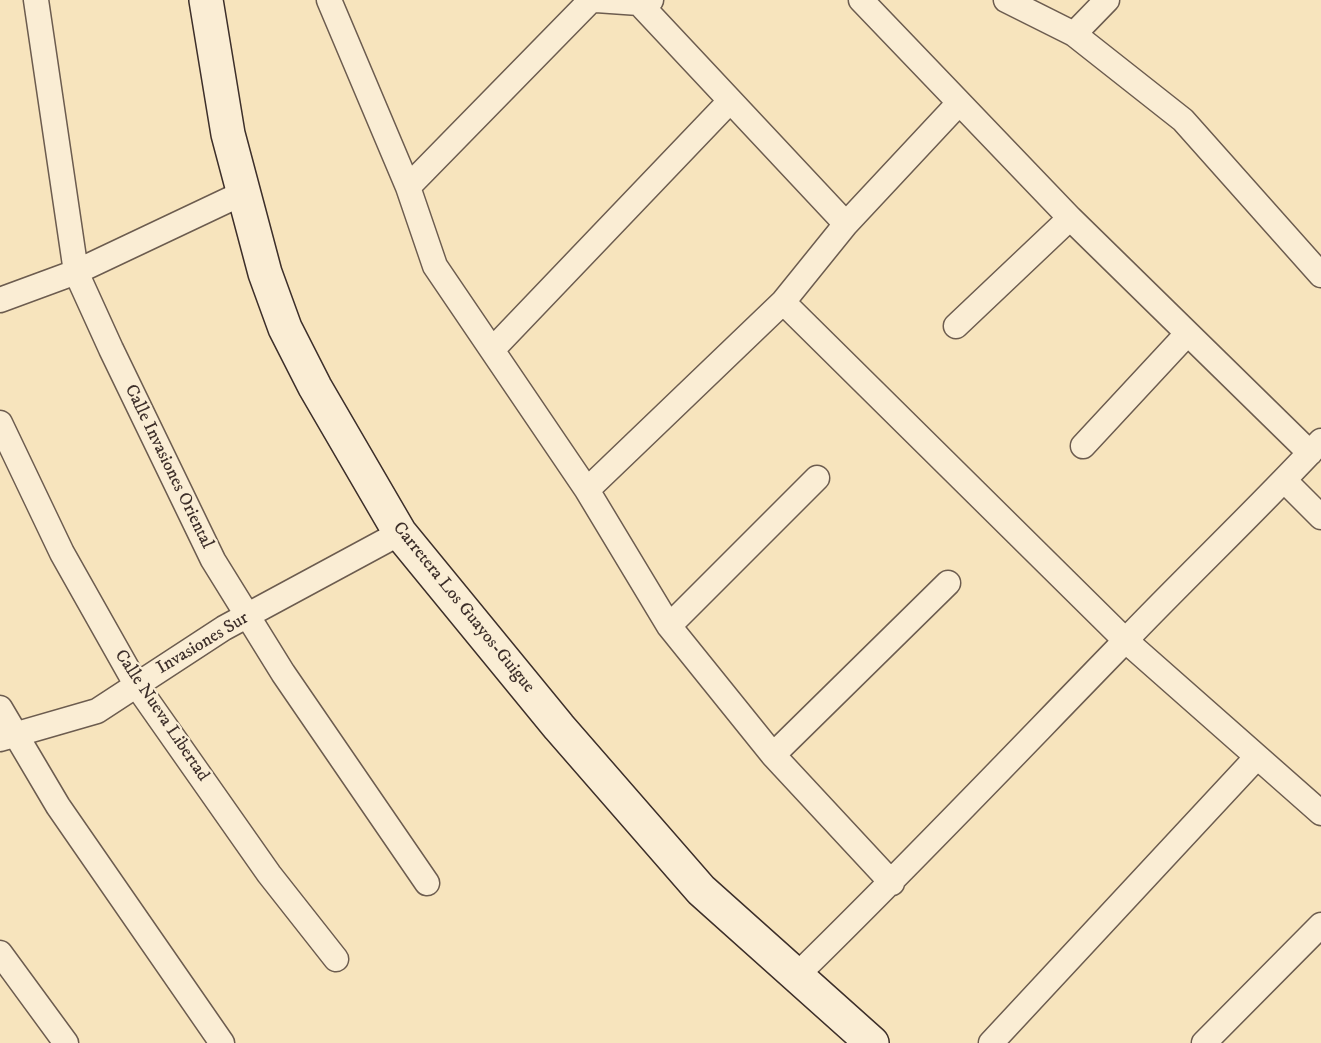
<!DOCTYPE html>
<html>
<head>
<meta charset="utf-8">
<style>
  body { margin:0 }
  canvas { display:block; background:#f7e4bd }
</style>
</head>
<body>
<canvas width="1321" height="1043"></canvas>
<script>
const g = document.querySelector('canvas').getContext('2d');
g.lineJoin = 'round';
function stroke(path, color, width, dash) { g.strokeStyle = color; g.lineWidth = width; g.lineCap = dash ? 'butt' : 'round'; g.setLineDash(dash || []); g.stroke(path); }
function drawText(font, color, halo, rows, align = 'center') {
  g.font = font + ' "IM FELL DW Pica",serif'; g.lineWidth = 4.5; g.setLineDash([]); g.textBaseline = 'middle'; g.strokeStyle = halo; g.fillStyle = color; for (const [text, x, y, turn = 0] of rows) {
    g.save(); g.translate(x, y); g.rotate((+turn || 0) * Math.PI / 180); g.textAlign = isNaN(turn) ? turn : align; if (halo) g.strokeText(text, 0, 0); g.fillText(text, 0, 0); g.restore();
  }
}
const street = new Path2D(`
  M36,0L76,272L111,349L213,560L283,673L427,883
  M329,0L408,187L435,266L587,490L669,626L773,755L892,883
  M596,0L639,3L651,0
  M861,0L1070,218L1310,453
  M1006,0L1074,34L1183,120L1321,275
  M639,3L846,224
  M1074,34L1107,0
  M408,187L591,0
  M0,300L76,272L243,193
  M783,302L1125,640L1321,813
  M956,326L1070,218
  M493,349L730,101
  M0,423L62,553L137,686L269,874L336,959
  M1083,446L1187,334
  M1285,481L1321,517
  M587,490L783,302L846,224L959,103
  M669,626L817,478
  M0,708L58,806L222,1043
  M0,739L97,711L224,628L400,533
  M773,755L948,583
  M0,953L66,1043
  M796,976C908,867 1015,754 1124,642C1189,574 1257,510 1321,441
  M991,1043L1257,757
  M1204,1043L1321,925`);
const secondary = new Path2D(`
  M206,0L228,134L265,273L285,328L315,387L400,533L559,727L701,890L872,1043`);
stroke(street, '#6c5c4f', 27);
stroke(secondary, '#3d2f2a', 36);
stroke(street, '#faedd4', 24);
stroke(secondary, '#faedd4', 33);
drawText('18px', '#3d2f2a', '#faedd4', [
  ["Calle Invasiones Oriental",168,467,64],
  ["Carretera Los Guayos-Guigue",463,608,51],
  ["Invasiones Sur",203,644,-31],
  ["Calle Nueva Libertad",161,716,56]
]);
</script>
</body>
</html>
